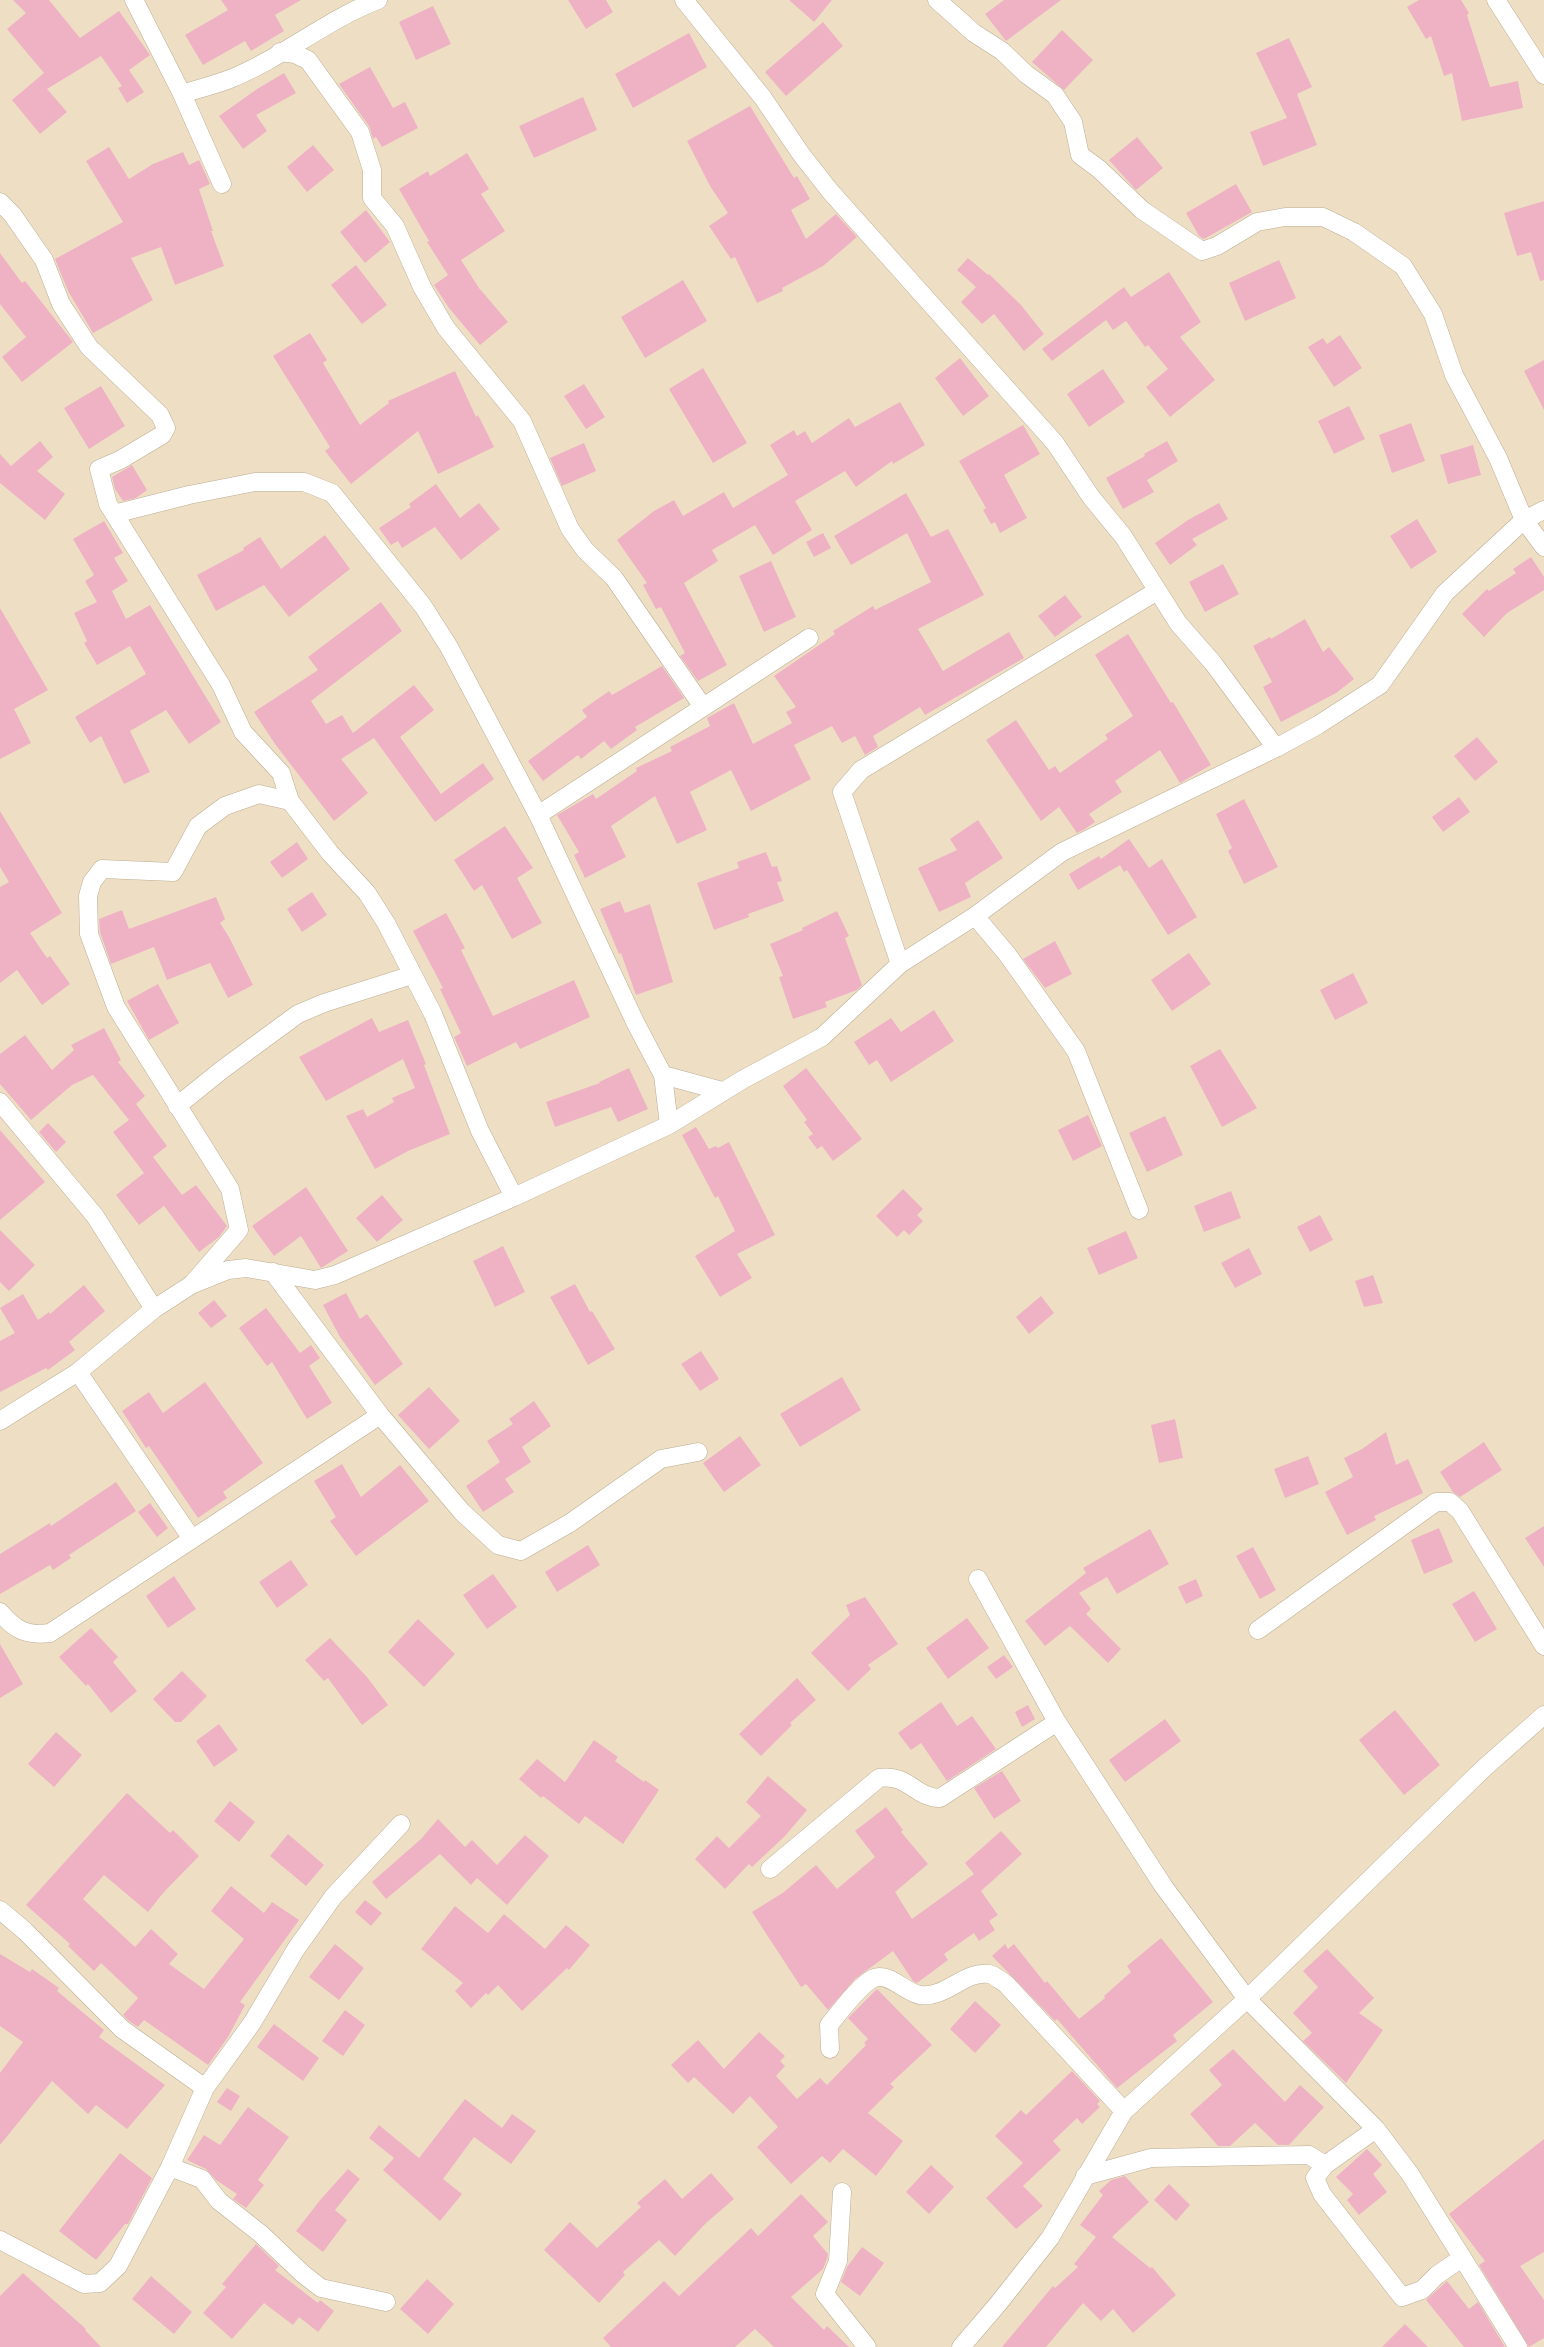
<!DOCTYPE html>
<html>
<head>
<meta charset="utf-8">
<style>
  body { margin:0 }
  canvas { display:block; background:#eedfc4 }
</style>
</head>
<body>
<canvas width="1544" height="2347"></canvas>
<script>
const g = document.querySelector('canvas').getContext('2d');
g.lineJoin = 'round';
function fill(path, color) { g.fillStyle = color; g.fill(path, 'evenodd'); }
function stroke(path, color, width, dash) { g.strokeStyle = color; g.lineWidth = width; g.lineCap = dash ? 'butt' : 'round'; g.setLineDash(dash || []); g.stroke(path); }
fill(new Path2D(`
  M13,0H49L80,38L119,11L150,55L129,70L144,92L127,103L118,88L122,86L101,56L47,89L67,112L40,134L12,100L44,73L7,29L26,13Z
  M221,0H301L275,15L284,31L251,51L245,41L203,65L185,35L228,10Z
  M568,0H606L613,12L586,29Z
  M789,0H832L814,22Z
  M1004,0H1061L1006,41L985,14Z
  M1419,0H1461L1469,13L1467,15L1490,87L1518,81L1523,108L1462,121L1452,73L1444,76L1431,36L1426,39L1407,7Z
  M433,6L451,44L416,60L399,22Z
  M823,22L843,46L786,96L765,72Z
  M1062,30L1093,60L1064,90L1032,62Z
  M689,33L707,67L633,108L615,74Z
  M1289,38L1312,87L1297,94L1317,145L1263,166L1250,132L1287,118L1256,53Z
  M370,67L393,108L405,102L418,128L382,147L376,137L373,139L369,126L339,84Z
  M284,73L296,93L256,115L267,131L243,149L219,116L257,89Z
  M583,97L597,130L534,158L519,126Z
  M750,106L794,178L797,176L810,199L791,210L806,239L836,214L857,237L823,266L782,288L783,291L757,303L735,257L731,259L709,226L728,213L710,186L687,141Z
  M1137,137L1163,168L1136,190L1109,160Z
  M313,145L334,170L307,192L287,167Z
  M109,147L129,179L153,164L183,152L189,165L199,160L210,184L199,189L213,231H211L224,266L175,285L161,247L131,258L153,300L93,333L68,291L55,259L123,222L86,161Z
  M467,153L489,189L481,194L505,231L461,260L479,288L508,322L480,345L449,308L434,285L448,275L427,242L429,241L399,189L428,171L430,176Z
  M1236,184L1252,212L1204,239L1199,236L1186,213Z
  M1544,201V280L1540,281L1531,252L1517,256L1504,213Z
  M366,210L390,242L365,263L340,232Z
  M0,253L22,283L25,281L73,342L22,382L2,357L26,337L0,304Z
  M968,258L988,275L989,274L1021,305L1044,334L1024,351L994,314L982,324L961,302L976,287L957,270Z
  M1279,260L1296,298L1245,321L1229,283Z
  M356,265L387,305L362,324L331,285Z
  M1169,272L1201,322L1180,337L1215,380L1170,417L1146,387L1168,369L1148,345L1145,347L1126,321L1113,330L1106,320L1052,361L1042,349L1124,287L1131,297Z
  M683,280L707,321L645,358L621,317Z
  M310,333L327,360L323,363L360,425L389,403L388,401L455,371L476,417L478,415L494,447L438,474L418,431L351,484L325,451L330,447L273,356Z
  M1340,335L1362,368L1334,387L1308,347L1323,338L1327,344Z
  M960,358L989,396L963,416L935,378Z
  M1544,360V410L1524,371Z
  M703,368L747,443L713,463L669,389Z
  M1103,369L1125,402L1089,427L1067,394Z
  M584,384L605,417L586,429L564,396Z
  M101,386L125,426L89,449L64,408Z
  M900,402L925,445L893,464L892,461L856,487L845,471L795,501L812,530L773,555L755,525L712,550L718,561L684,583L727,665L698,681L680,656L685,653L661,607L656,609L643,585L647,583L617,540L654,511L674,500L683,516L724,492L733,508L788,475L770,445L794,430L797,436L805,431L812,443L849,418L855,427Z
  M1349,406L1365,439L1334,454L1318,421Z
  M1411,423L1425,461L1392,473L1379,435Z
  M1023,425L1040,454L1004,475L1027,518L1000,533L995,522L991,524L983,510L986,508L959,461Z
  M40,441L53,457L37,471L65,494L45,520L0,483V454L11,466Z
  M1167,441L1178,461L1147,480L1154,492L1123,509L1106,478L1145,456L1144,454Z
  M584,443L596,471L562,486L550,458Z
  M1473,445L1481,475L1448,484L1440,455Z
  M132,465L147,490L136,498L123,501L115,489L112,477Z
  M436,484L460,518L479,503L500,529L461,560L435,527L402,548L398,541L391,545L379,528L411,507L409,504Z
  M906,493L931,537L948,529L984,595L918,629L943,671L1009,632L1024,658L925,715L920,707L873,736L878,747L865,755L855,736L842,743L832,726L794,745L811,779L751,811L731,770L690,792L707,830L677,844L655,796L611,826L626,857L585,878L574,855L579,852L557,815L593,794L596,799L637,771L636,768L672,751L670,747L710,726L707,718L734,703L753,744L792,723L786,712L796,707L774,676L835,634L833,631L873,606L875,610L931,582L907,533L851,565L834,536Z
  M1219,503L1228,519L1192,539L1197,545L1170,565L1155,543L1188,520Z
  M1417,519L1437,552L1411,569L1390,536Z
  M104,521L123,553L114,558L128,581L112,591L126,619L150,605L221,722L189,744L166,710L130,731L150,772L124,784L101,736L90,743L75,717L146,674L130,646L97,665L84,643L87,641L74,613L97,602L85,581L94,575L73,539Z
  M823,533L831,548L814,557L806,542Z
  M325,535L350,569L289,617L264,585L216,611L197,575L244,550L243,548L260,537L281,569Z
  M1531,557L1544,577V590L1507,613L1484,637L1462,614L1487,589L1489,591L1516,573L1513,569Z
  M771,561L796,617L764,632L739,576Z
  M1223,564L1239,594L1205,612L1189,582Z
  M1065,595L1082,617L1055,637L1038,616Z
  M381,602L402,631L311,701L326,724L342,715L353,733L414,685L434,710L400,737L441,794L483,763L494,779L435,822L374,738L341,759L368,793L334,821L275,744L254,712L318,670L308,657Z
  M0,608L48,690L14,709L31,743L0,759Z
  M1305,619L1323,652L1329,647L1354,679L1336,693L1281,722L1263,687L1272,682L1253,646L1270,637L1271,639Z
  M1128,634L1171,703L1173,702L1211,765L1180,783L1160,750L1115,781L1122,792L1089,814L1095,822L1085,829L1077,833L1059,807L1041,821L986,740L1016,720L1049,770L1055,766L1060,773L1108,739L1105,735L1133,716L1095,655Z
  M662,666L684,698L635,727L637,730L611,749L604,741L581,759L578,755L543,781L528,761L587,717L582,710L609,691L612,695Z
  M1477,737L1498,762L1475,781L1454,756Z
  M1459,797L1470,812L1443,832L1432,817Z
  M1244,799L1278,867L1244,884L1228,851L1232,848L1216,814Z
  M0,811L62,913L30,933L47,958L50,956L70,984L42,1005L17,970L0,983V887L9,882L0,867Z
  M978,820L1003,858L965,883L971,897L939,912L918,868L957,850L950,839Z
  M505,826L533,868L517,878L542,923L512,939L482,885L474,891L454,860Z
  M1129,839L1149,868L1162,859L1197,917L1168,935L1127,870L1124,872L1120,865L1078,890L1072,880L1069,874L1099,856L1101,859Z
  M297,842L308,859L282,878L270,862Z
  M766,852L772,867L777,866L782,881L777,882L784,901L748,914L749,917L714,930L697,883L739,868L737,862Z
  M312,892L327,915L302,932L287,909Z
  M216,897L225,919L220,923L229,937L253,985L228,998L210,963L167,980L154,947L111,964L100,932L99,919L122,910L129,929Z
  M620,901L625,913L650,904L673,982L636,995L621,953L619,954L600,909Z
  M837,911L849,936L845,938L862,985L857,990L825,1002L827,1007L793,1019L779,977L783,976L770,944L803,930L802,928Z
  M446,913L465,948L461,950L493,1016L574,980L590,1017L520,1049L516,1042L467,1066L454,1037L461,1033L440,989L443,988L413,931Z
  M1055,941L1072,974L1045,988L1023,959Z
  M1189,953L1211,984L1172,1011L1151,980Z
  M1353,973L1368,1003L1335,1020L1320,990Z
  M158,984L179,1023L149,1040L127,1001Z
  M934,1010L954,1041L891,1082L877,1060L869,1065L854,1042L891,1018L901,1032Z
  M372,1018L379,1032L408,1020L426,1064L424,1065L450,1134L408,1151L375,1169L346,1116L363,1109L367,1117L394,1102L392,1098L415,1088L403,1059L326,1101L299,1057Z
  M104,1028L121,1060L118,1062L145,1096L136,1104L167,1146L153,1157L182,1195L196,1185L227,1226L219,1237L199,1252L164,1206L139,1225L116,1195L144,1173L113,1132L129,1120L93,1075L72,1085L31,1120L0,1084V1054L25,1035L52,1070L74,1050L71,1045Z
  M1220,1049L1257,1108L1222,1127L1190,1066Z
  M629,1068L648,1109L618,1122L611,1107L555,1127L546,1102L600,1083L599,1082Z
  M806,1068L862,1139L833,1161L822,1146L817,1149L808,1137L813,1134L804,1122L807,1120L783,1086Z
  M1088,1115L1102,1146L1073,1161L1058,1130Z
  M1165,1116L1183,1155L1147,1172L1129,1133Z
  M48,1123L66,1142L56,1152L39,1132Z
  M696,1127L709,1149L716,1146L718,1148L729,1142L775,1235L737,1254L752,1278L720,1297L695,1256L735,1231L718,1196L715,1198L682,1135Z
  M0,1130L45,1182L0,1220Z
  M306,1187L348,1251L321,1268L301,1236L274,1256L252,1226Z
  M903,1189L923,1209L917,1215L923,1221L909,1235L904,1230L897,1237L876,1216Z
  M1231,1191L1241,1218L1204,1232L1194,1206Z
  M382,1195L403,1220L377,1242L356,1218Z
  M1320,1215L1333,1240L1310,1252L1297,1227Z
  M0,1230L35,1265L9,1291L0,1282Z
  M1126,1231L1138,1258L1099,1275L1087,1248Z
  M503,1246L525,1292L495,1307L473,1261Z
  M1249,1248L1262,1274L1235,1288L1221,1263Z
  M1373,1275L1383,1303L1364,1307L1355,1281Z
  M575,1284L590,1312L592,1311L615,1349L588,1365L550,1297Z
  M84,1285L105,1311L69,1342L75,1350L48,1370L46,1368L0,1392V1341L15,1333L0,1308L23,1294L38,1320L49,1312L50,1314Z
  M346,1293L360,1319L367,1314L403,1364L375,1385L340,1337L323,1305Z
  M1041,1296L1054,1313L1029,1334L1016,1317Z
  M214,1300L227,1316L211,1328L198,1313Z
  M266,1308L300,1353L311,1345L320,1358L309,1366L332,1403L307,1419L272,1362L267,1366L239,1328Z
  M701,1351L719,1379L700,1391L681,1364Z
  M842,1377L861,1410L800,1447L780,1414Z
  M205,1382L263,1463L223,1492L227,1498L198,1518L149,1446L146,1448L122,1411L149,1392L163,1413Z
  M429,1387L460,1421L429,1449L398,1415Z
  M534,1401L551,1426L522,1447L531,1462L505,1479L514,1492L483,1512L466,1486L500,1462L487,1441L513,1424L509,1419Z
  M1175,1419L1183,1458L1159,1463L1151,1425Z
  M1386,1432L1396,1465L1408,1459L1423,1493L1374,1516L1376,1520L1347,1535L1325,1492L1353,1477L1344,1458L1362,1449Z
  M740,1436L761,1465L724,1492L703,1463Z
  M1484,1442L1502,1470L1460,1497L1453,1492L1440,1472Z
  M1308,1456L1319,1484L1285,1498L1274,1469Z
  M342,1464L361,1497L400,1465L429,1501L356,1556L330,1521L336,1517L314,1481Z
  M116,1482L136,1511L69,1555L71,1558L53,1570L50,1565L0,1594V1554L50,1523L51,1526Z
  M150,1503L168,1528L157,1537L138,1512Z
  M1544,1526V1567L1525,1538Z
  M1439,1528L1453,1562L1424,1574L1411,1540Z
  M1150,1529L1169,1564L1117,1594L1107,1577L1079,1593L1091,1609L1086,1614L1121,1649L1108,1663L1070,1626L1045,1646L1025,1621L1086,1573L1083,1568Z
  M588,1545L600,1565L557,1592L545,1572Z
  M1253,1547L1276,1590L1260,1599L1236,1556Z
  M291,1560L308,1585L277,1608L259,1582Z
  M493,1574L517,1607L487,1629L463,1595Z
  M174,1576L196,1609L168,1628L146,1596Z
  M1196,1579L1203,1596L1186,1604L1178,1587Z
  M1474,1591L1497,1629L1475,1642L1452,1604Z
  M865,1597L898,1644L868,1665L871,1669L848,1691L811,1653L850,1615L846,1605Z
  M967,1618L989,1648L948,1679L926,1648Z
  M418,1619L455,1654L424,1687L388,1652Z
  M91,1628L118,1657L113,1662L137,1691L111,1713L88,1684L86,1686L59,1657Z
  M330,1638L367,1677L388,1705L362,1725L328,1678L324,1681L305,1660Z
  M0,1644L23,1684L0,1698Z
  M1004,1655L1013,1667L996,1679L987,1667Z
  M182,1671L207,1696L181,1722H175L153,1699Z
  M797,1678L816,1700L790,1723L792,1725L761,1756L739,1734Z
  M941,1702L957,1726L972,1716L996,1749L947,1781L921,1743L911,1750L898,1733Z
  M1028,1705L1035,1719L1022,1727L1015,1712Z
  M1395,1710L1440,1765L1404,1795L1359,1740Z
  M1165,1719L1181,1741L1125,1782L1109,1760Z
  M219,1724L238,1750L214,1767L196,1741Z
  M56,1732L82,1755L54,1787L28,1764Z
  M594,1740L618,1757L615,1761L644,1782L645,1780L659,1790L623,1844L585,1816L579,1824L543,1796L541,1798L519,1779L537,1759L565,1782Z
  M1002,1771L1021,1801L994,1819L974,1788Z
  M768,1776L807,1810L785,1836L752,1867L749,1864L725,1889L695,1859L717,1836L729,1848L761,1816L746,1802Z
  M127,1793L170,1833L173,1830L199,1856L164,1892L148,1912L104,1875L83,1899L135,1947L151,1929L178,1954L169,1964L204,1989L244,1939L211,1911L231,1886L264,1913L272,1902L299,1920L240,2002L245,2005L228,2037L208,2065L144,2020L138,2027L129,2021L123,2015L138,1998L101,1963L94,1971L68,1946L70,1944L26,1905Z
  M230,1801L255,1822L239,1842L214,1821Z
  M886,1807L903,1830L901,1832L928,1864L895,1892L912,1919L974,1874L965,1863L1001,1831L1022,1854L981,1891L998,1915L989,1921L995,1930L979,1941L974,1933L944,1954L948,1960L917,1983L913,1981L893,1951L855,1979L828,2010L806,1984L801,1987L752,1912L784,1892L816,1865L837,1889L875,1857L855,1831Z
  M438,1819L465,1847L472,1840L497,1865L525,1835L549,1856L507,1905L477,1878L471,1885L440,1854L386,1899L372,1882L421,1839Z
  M288,1834L324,1865L306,1886L270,1856Z
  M365,1900L382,1913L371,1926L355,1912Z
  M455,1906L488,1933L504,1914L545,1949L566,1925L590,1945L569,1970L567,1968L522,2011L498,1985L488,1995L486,1993L471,2008L455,1991L463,1983L421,1949Z
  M1161,1938L1213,2002L1173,2035L1177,2041L1117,2088L1057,2019L1055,2021L992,1956L1005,1944L1008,1949L1014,1944L1045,1983L1047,1981L1079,2019L1105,1998L1104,1996L1131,1972L1127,1966Z
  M335,1944L364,1968L339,2000L309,1977Z
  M1327,1949L1374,1998L1359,2013L1383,2030L1346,2083L1303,2041L1312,2033L1293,2013L1318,1987L1303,1971Z
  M0,1954L30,1972L32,1969L59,1988L57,1991L104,2030L99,2037L165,2085L127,2129L96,2105L88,2114L52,2081L0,2145V2073L23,2042L0,2026Z
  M877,1989L932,2045L890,2084L894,2087L868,2113L903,2141L876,2176L843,2149L830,2163L822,2156L791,2184L757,2147L778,2127L750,2096L733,2114L694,2077L688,2083L671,2065L698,2040L724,2069L759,2032L785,2056L780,2061L785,2066L776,2076L797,2099L820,2078L827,2085L866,2045L864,2043L868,2039L848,2018Z
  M975,2001L1001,2025L975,2053L950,2029Z
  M345,2010L365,2025L343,2056L322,2041Z
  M274,2024L319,2058L303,2081L257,2047Z
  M1233,2049L1285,2102L1300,2085L1324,2107L1289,2145H1278L1255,2123L1230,2146H1218L1190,2114L1222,2085L1209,2070Z
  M1072,2071L1100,2101L1097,2104L1100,2107L1082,2124L1077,2118L1053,2141L1061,2150L1023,2186L1043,2206L1016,2229L986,2198L1023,2163L995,2136L1021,2110L1026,2115Z
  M227,2088L240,2096L231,2111L217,2102Z
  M465,2099L502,2128L512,2114L536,2131L511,2164L474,2137L443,2179L462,2194L440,2221L383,2170L394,2158L369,2138L379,2125L419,2158Z
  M248,2107L289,2137L258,2180L264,2185L246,2208L233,2199L237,2194L216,2180L206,2169L187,2160L204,2135L220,2145Z
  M1544,2139V2252L1520,2266L1544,2300V2338L1529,2347L1479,2265L1485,2261L1449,2214Z
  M1367,2149L1382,2165L1373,2174L1387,2192L1359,2215L1347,2200L1353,2194L1336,2177Z
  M120,2153L152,2178L128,2224H125L96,2260L59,2231Z
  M931,2165L954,2187L929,2214L906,2192Z
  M348,2169L360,2179L335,2210L347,2220L323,2252L296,2231L321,2199Z
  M711,2173L734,2199L706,2223L675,2256L659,2240L623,2272L625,2275L599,2303L544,2250L570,2222L597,2248L641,2207L637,2203L665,2179L682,2199Z
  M1125,2176L1149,2202L1112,2237L1150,2268L1152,2267L1176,2295L1133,2333L1113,2309L1101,2321L1083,2303L1046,2347H1002L1053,2286L1055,2288L1078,2267L1074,2264L1096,2237L1080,2225L1103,2195L1099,2191L1111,2180Z
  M1169,2184L1190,2205L1176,2221L1154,2200Z
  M801,2194L828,2222L813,2236L828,2254L827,2259L823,2269L791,2297L824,2330L827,2326L849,2347H774L755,2329L735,2347H611L603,2338L664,2281L679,2296L751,2228L758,2236Z
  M256,2244L279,2266L275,2270L318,2303L320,2300L334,2311L318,2332L299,2317L293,2325L264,2303L232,2339L203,2313L226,2287L222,2284Z
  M862,2247L884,2263L860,2296L841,2282L847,2267Z
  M23,2273L86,2329L85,2330L101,2347H0V2296Z
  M151,2276L192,2312L174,2334L132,2299Z
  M427,2279L454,2304L428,2334L400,2309Z
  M1447,2281L1469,2309L1478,2302L1505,2347H1464L1426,2300Z
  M1405,2324L1428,2347H1382Z`), '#eeb2c4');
const minor = new Path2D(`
  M134,0L182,94L222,184
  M684,0L763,98L801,154L830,191L1055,443L1091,497L1123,536L1178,623L1213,663L1276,748
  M937,0L974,33L1002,51L1026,74L1055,95L1073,122L1080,155L1099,169L1142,210L1202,251L1217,246L1257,222L1285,217H1323L1354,232L1403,266L1433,314L1454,375L1498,458L1524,520L1544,510
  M1496,0L1544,75
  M280,52L295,54L308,60L360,132L372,170V198L395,226L422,287L446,328L522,421L570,529L585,550L614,578L703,707
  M182,94C198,89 214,85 230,79C282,58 326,20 378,0
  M0,202L12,214L44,260L61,304L89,347L160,415L166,428L162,435L120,460L99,469L108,504L221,685L243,732L281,773L290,801L330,853L367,893L386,923L433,1014L480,1131L514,1197
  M114,514L189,495L255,482H304L332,493L423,606L449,647L538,815L636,1024L663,1075L669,1125
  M538,815L809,638
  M975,916L1007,954L1076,1051L1139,1210
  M900,964L842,792L861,770L1157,591
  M663,1075L722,1091
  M0,1102L95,1216L154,1309
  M177,1106L223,1069L298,1014L324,1003L412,975
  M273,1272L380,1415L462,1512L498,1545L521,1551L570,1523L661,1459L698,1452
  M193,1283L239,1230L230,1189L116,1007L89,934L88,896L92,882L102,869L173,872L198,826L225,806L259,794L290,801
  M78,1372L192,1539
  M0,1421L78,1372L154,1309L191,1285L228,1270L246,1268L315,1280L335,1275L514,1197L669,1125L742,1080L822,1037L900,964L975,916L1062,852L1276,748L1318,725L1380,685L1445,593L1524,520L1544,547
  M978,1579L1057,1722L1164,1887L1247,1999L1376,2129L1410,2174L1518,2347
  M0,1612C15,1630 26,1636 50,1633L380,1415
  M1258,1630L1436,1502H1450L1460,1511L1544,1646
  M770,1869L879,1778C910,1774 913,1797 940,1798L1057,1722
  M0,1910L25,1931L122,2029L205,2088
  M830,2049L829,2025C840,2012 859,1985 874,1978C889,1972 906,1993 920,1995C945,1999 965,1970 989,1974C995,1975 1001,1981 1006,1984L1124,2111
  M1376,2129L1325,2165L1315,2178L1322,2194L1402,2297L1422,2290L1437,2275L1462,2258
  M170,2167L202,2179L219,2201L261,2234L303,2274L321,2288L386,2302
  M1085,2176L1151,2158L1309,2155L1325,2165
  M842,2192L838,2261L825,2294L867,2347
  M0,2240L84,2284L100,2283L118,2266L170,2167L205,2088L252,2023L296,1949L333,1897L401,1824
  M961,2347L998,2304L1050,2238L1124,2111L1247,1999L1483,1769L1544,1715`);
stroke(minor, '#bbad93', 19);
stroke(minor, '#fff', 18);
</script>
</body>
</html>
